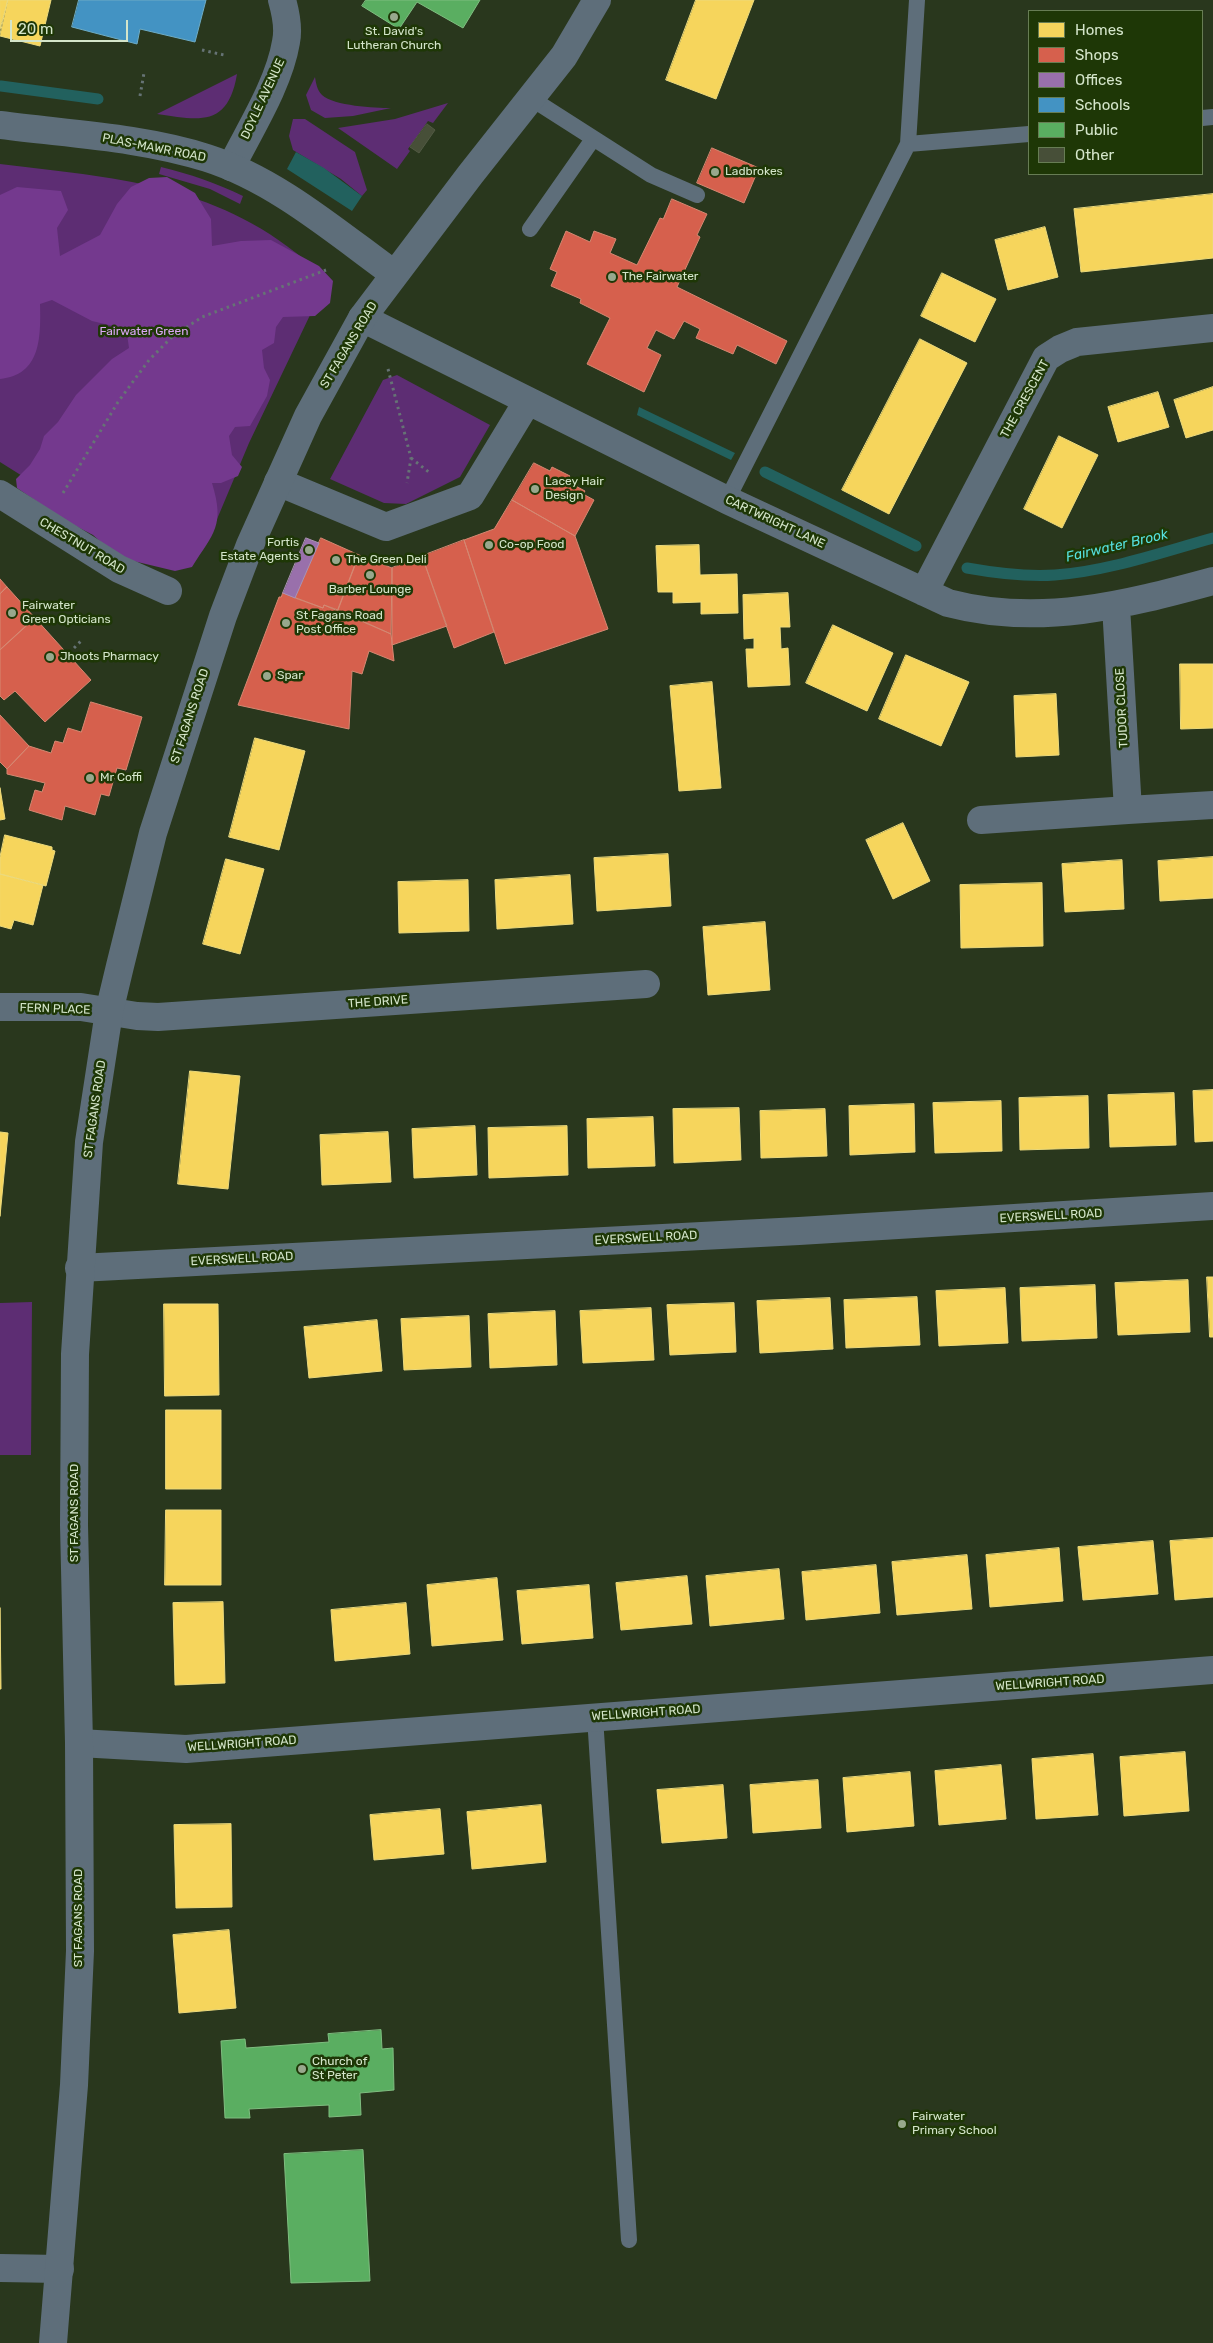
<!DOCTYPE html>
<html>
<head>
<meta charset="utf-8">
<style>
  body { margin:0 }
  #map { position:relative; width:1213px; height:2343px; overflow:hidden; background:#29371d; font-family:Rubik,sans-serif }
  canvas { display:block }
  .legend { position:absolute; left:1028px; top:10px; width:175px; height:165px; box-sizing:border-box; background:#1e3706; border:1px solid #677d54; margin:0; padding:6px 9px; list-style:none; font-size:15px; color:#d4e5ca }
  .legend li { display:flex; align-items:center; gap:10px; height:25px }
  .legend b { width:25px; border:1px solid #677d54 }
  .scale { position:absolute; left:10px; top:20px; width:118px; height:22px; box-sizing:border-box; border:2px solid #d4e5ca; border-top:0; padding-left:6px; font-size:15px; line-height:18px; white-space:nowrap; color:#d4e5ca; -webkit-text-stroke:4px #1e3706; paint-order:stroke }
</style>
</head>
<body>
<div id="map">
<canvas width="1213" height="2343"></canvas>
<ul class="legend">
<li><b style="height:14px;background:#f6d55c"></b>Homes</li>
<li><b style="height:14px;background:#d6604d"></b>Shops</li>
<li><b style="height:14px;background:#9970ab"></b>Offices</li>
<li><b style="height:14px;background:#4393c3"></b>Schools</li>
<li><b style="height:14px;background:#5aae61"></b>Public</li>
<li><b style="height:14px;background:#474f38"></b>Other</li>
</ul>
<div class="scale">20 m</div>
</div>
<script>
const g = document.querySelector('canvas').getContext('2d');
g.lineJoin = 'round';
function fill(path, color) { g.fillStyle = color; g.fill(path, 'evenodd'); }
function stroke(path, color, width, dash) { g.strokeStyle = color; g.lineWidth = width; g.lineCap = dash ? 'butt' : 'round'; g.setLineDash(dash || []); g.stroke(path); }
function drawText(font, color, halo, rows, align = 'center') {
  g.font = font + ' Rubik,sans-serif'; g.lineWidth = 5; g.setLineDash([]); g.textBaseline = 'middle'; g.strokeStyle = halo; g.fillStyle = color; for (const [text, x, y, turn = 0] of rows) {
    g.save(); g.translate(x, y); g.rotate((+turn || 0) * Math.PI / 180); g.textAlign = isNaN(turn) ? turn : align; if (halo) g.strokeText(text, 0, 0); g.fillText(text, 0, 0); g.restore();
  }
}
fill(new Path2D(`
  M237,74C228,128 199,120 157,114Z
  M315,77C316,83 317,90 322,95C334,106 375,108 391,108L353,116L325,118L311,110L306,95Z
  M448,103L433,123L428,121L408,149L410,151L397,169L338,128L395,119Z
  M293,119H305L355,152L367,190L362,196L341,179L293,150L289,136Z
  M0,164C114,178 213,183 305,260L311,313L249,443L207,543L148,555L0,462Z
  M161,167C190,174 216,183 243,196L240,204L210,189L159,174Z
  M397,375L490,425L460,477L406,504L384,503L330,479L383,380Z
  M32,1302L31,1455H0V1303Z`), '#5d2d73');
fill(new Path2D(`
  M167,177L195,193L211,219L212,246L241,241L271,240L319,266L333,281L330,303L315,316L283,317L276,327L274,343L262,350L264,368L270,380L267,396L250,426L235,427L229,436L232,455L242,467L238,476L221,483H212C225,526 214,532 192,567L175,571L125,559L111,551L93,535L64,520L17,488L16,479L30,465L40,449L44,436L58,422L76,395L112,359L129,348L127,334L113,326L92,321L52,300L40,304C41,337 41,375 0,379V195L17,187L61,191L68,210L57,228L60,256L100,235L117,204L131,187L149,178Z`), '#74398e');
fill(new Path2D(`
  M296,152L324,168L362,196L352,211L287,169Z
  M639,407L735,453L731,460L637,415Z`), '#22615e');
const homes = new Path2D(`
  M0,0H8L0,29Z
  M8,0H51L40,46L0,36Z
  M696,0H754L716,99L666,80Z
  M1213,194V258L1081,272L1074,209Z
  M1045,227L1058,277L1008,290L995,240Z
  M942,273L996,299L975,342L921,316Z
  M920,339L967,363L889,514L842,490Z
  M1213,387V430L1186,438L1174,400Z
  M1158,392L1169,427L1118,442L1108,407Z
  M1059,436L1098,455L1062,528L1024,509Z
  M699,545L700,575L737,574L738,613L701,614V602L673,603V592H658L656,546Z
  M788,593L790,627H780L781,649L788,648L790,685L748,687L746,649H754V638L744,639L743,595Z
  M833,625L893,653L867,711L806,683Z
  M906,655L969,682L941,746L879,719Z
  M1180,664H1213V728L1181,729Z
  M712,682L721,788L679,791L670,686Z
  M1056,694L1059,755L1016,757L1014,696Z
  M255,738L305,751L279,850L229,837Z
  M0,788L5,819L0,820Z
  M903,823L930,881L893,899L866,840Z
  M5,835L52,847V850L55,851L46,886L0,874V857Z
  M668,854L671,906L597,911L594,858Z
  M1213,857V898L1160,901L1158,861Z
  M226,859L264,869L240,954L203,944Z
  M1122,860L1124,909L1065,912L1062,864Z
  M0,874L43,885L33,925L14,920L11,929L0,926Z
  M570,875L573,924L497,929L495,880Z
  M468,880L469,931L399,933L398,882Z
  M1042,883L1043,946L961,948L960,885Z
  M765,922L770,990L708,995L703,927Z
  M190,1071L240,1076L228,1189L178,1184Z
  M1213,1090V1141L1195,1142L1193,1091Z
  M1174,1093L1176,1145L1110,1147L1108,1095Z
  M1088,1096L1089,1148L1020,1150L1019,1098Z
  M1001,1101L1002,1151L935,1153L933,1103Z
  M914,1104L915,1152L850,1155L849,1106Z
  M739,1108L741,1160L674,1163L673,1109Z
  M825,1109L827,1156L761,1158L760,1111Z
  M653,1117L655,1166L588,1168L587,1119Z
  M475,1126L477,1175L414,1178L412,1129Z
  M567,1126L568,1175L489,1178L488,1128Z
  M0,1132L8,1133L0,1216Z
  M388,1132L391,1182L322,1185L320,1135Z
  M1207,1277H1213V1337H1210Z
  M1188,1280L1190,1332L1118,1335L1115,1283Z
  M1095,1285L1097,1338L1022,1341L1020,1288Z
  M1005,1288L1008,1343L939,1346L936,1291Z
  M917,1297L920,1345L846,1348L844,1300Z
  M830,1298L833,1349L760,1353L757,1301Z
  M734,1303L736,1352L670,1355L667,1305Z
  M164,1304H218L219,1395L165,1396Z
  M651,1308L654,1360L583,1363L580,1311Z
  M555,1311L557,1365L490,1368L488,1314Z
  M469,1316L471,1367L404,1370L401,1319Z
  M377,1320L382,1371L309,1378L304,1327Z
  M166,1410H221V1489H166Z
  M166,1510H221V1585H165Z
  M1213,1538V1597L1175,1600L1170,1541Z
  M1153,1541L1158,1594L1083,1600L1078,1547Z
  M1059,1548L1063,1601L990,1607L986,1555Z
  M967,1555L972,1609L897,1615L892,1562Z
  M876,1565L880,1613L806,1620L802,1572Z
  M779,1569L784,1619L710,1626L706,1576Z
  M687,1576L692,1624L621,1630L616,1583Z
  M497,1578L503,1640L432,1646L427,1585Z
  M589,1585L593,1638L522,1644L517,1591Z
  M223,1602L225,1683L175,1685L173,1603Z
  M406,1603L410,1654L335,1661L331,1610Z
  M0,1608L1,1689H0Z
  M1185,1752L1189,1811L1124,1816L1120,1757Z
  M1093,1754L1098,1815L1036,1819L1032,1759Z
  M1001,1765L1006,1819L939,1825L935,1771Z
  M910,1772L914,1826L847,1832L843,1778Z
  M818,1780L821,1828L753,1833L750,1785Z
  M723,1785L727,1838L662,1843L657,1790Z
  M541,1805L546,1862L472,1869L467,1812Z
  M440,1809L444,1854L374,1860L370,1815Z
  M231,1824L232,1907L176,1908L174,1825Z
  M229,1930L236,2008L179,2013L173,1935Z`);
fill(homes, '#f6d55c');
stroke(homes, '#ecda7d', 1);
const shops = new Path2D(`
  M712,148L759,168L744,203L697,183Z
  M672,199L707,214L697,235L700,237L677,287L787,341L776,364L737,345L733,354L696,338L700,329L684,321L674,339L656,330L647,348L661,355L644,392L587,364L610,318L580,303L581,299L551,286L557,272L550,269L566,231L590,242L594,231L616,239L610,253L637,265L660,218L663,219Z
  M534,463L550,471L552,467L570,476L566,481L585,491L583,494L594,500L575,536L512,500Z
  M512,500L575,536L608,629L505,664L464,540L494,529Z
  M321,538L359,555L338,610L324,605L323,608L295,598Z
  M464,540L494,632L454,648L422,556Z
  M359,555L392,568L391,634L338,610Z
  M422,556L447,626L392,645V568Z
  M0,579L7,587L0,594Z
  M7,587L35,618L0,650V594Z
  M283,593L323,608L324,605L391,634L394,661L369,651L362,674L352,671L349,729L238,705L279,597H281Z
  M35,618L91,680L45,722L15,691L4,700L0,696V650Z
  M91,702L142,717L126,770L117,768L109,796L101,794L95,815L65,806L62,820L29,810L35,790L42,792L45,783L7,774V769L29,746L51,753L55,741L63,743L68,728L81,732Z
  M0,715L29,746L7,769L0,762Z`);
fill(shops, '#d6604d');
stroke(shops, '#d58872', 1);
const offices = new Path2D(`
  M306,538L319,543L295,598L283,593Z`);
fill(offices, '#9970ab');
stroke(offices, '#ab93b4', 1);
const schools = new Path2D(`
  M79,0H206L195,42L140,29L137,44L72,27Z`);
fill(schools, '#4393c3');
stroke(schools, '#6eacc5', 1);
const public = new Path2D(`
  M366,0H480L463,28L417,2L399,29L362,6Z
  M381,2030L382,2049L393,2048L394,2090L360,2093L361,2115L329,2117V2105L249,2109L250,2118H225L221,2041L245,2039L246,2048L329,2042L328,2034Z
  M363,2150L370,2281L291,2283L284,2154Z`);
fill(public, '#5aae61');
stroke(public, '#7fbe80', 1);
stroke(new Path2D(`
  M1,86L98,99
  M765,472L916,546
  M967,568C995,573 1026,577 1055,575C1109,571 1162,552 1213,538`), '#22615e', 11);
const building = new Path2D(`
  M427,124L435,130L419,153L410,147Z`);
fill(building, '#474f38');
stroke(building, '#525a44', 1);
stroke(new Path2D(`
  M202,50L224,55
  M140,96L144,73
  M388,369L411,458L407,483
  M411,458L430,473
  M63,493L118,402L149,360L172,337L202,317L326,270
  M74,648L83,639`), '#667375', 3, [2.5, 4]);
stroke(new Path2D(`
  M532,99L651,175L697,195
  M1202,118L1213,117
  M908,144L917,0
  M530,229L593,139
  M727,500L908,144L1029,134
  M595,1717L629,2240`), '#5e6e7a', 16);
stroke(new Path2D(`
  M231,167C250,129 279,84 286,42C289,28 286,14 282,0
  M362,318L727,500L948,603C1039,627 1125,605 1213,581
  M278,482L386,527L470,496L527,402
  M0,494L119,569L168,591
  M924,592L1046,358L1060,349L1077,342L1213,328
  M1116,606L1128,810L1213,805
  M981,820L1128,810
  M0,1007H81L137,1016L158,1017L646,984
  M79,1268L799,1231L1213,1206
  M79,1743L186,1749L1213,1670
  M0,2268L60,2269`), '#5e6e7a', 28);
stroke(new Path2D(`
  M0,125C68,134 141,137 207,158C276,180 336,232 394,274
  M53,2343L74,2085L80,1951L79,1743L74,1525L75,1354L89,1142L109,1012L120,966L153,833L223,616L250,545L308,416L362,318L470,175L564,56L597,0`), '#5e6e7a', 28);
for (const [x, y, r, color] of [
  [394,17,5,"#98a88d"],
  [715,172,5,"#98a88d"],
  [612,277,5,"#98a88d"],
  [535,489,5,"#98a88d"],
  [489,545,5,"#98a88d"],
  [309,550,5,"#98a88d"],
  [336,560,5,"#98a88d"],
  [370,575,5,"#98a88d"],
  [12,613,5,"#98a88d"],
  [286,623,5,"#98a88d"],
  [50,657,5,"#98a88d"],
  [267,676,5,"#98a88d"],
  [90,778,5,"#98a88d"],
  [302,2069,5,"#98a88d"],
  [902,2124,5,"#98a88d"]
]) { const dot = new Path2D(); dot.arc(x, y, r, 0, 2 * Math.PI); g.fillStyle = color; g.fill(dot); stroke(dot, '#1e3706', 2); }
drawText('12px', '#d4e5ca', '#1e3706', [
  ["St. David's",394,32,"center"],
  ["Lutheran Church",394,46,"center"],
  ["Ladbrokes",725,172],
  ["The Fairwater",622,277],
  ["Lacey Hair",545,482],
  ["Design",545,496],
  ["Fortis",299,543,"right"],
  ["Estate Agents",299,557,"right"],
  ["Co-op Food",499,545],
  ["The Green Deli",346,560],
  ["Barber Lounge",370,590,"center"],
  ["Fairwater",22,606],
  ["Green Opticians",22,620],
  ["St Fagans Road",296,616],
  ["Post Office",296,630],
  ["Jhoots Pharmacy",60,657],
  ["Spar",277,676],
  ["Mr Coffi",100,778],
  ["Church of",312,2062],
  ["St Peter",312,2076],
  ["Fairwater",912,2117],
  ["Primary School",912,2131]
], 'left');
drawText('12px', '#d4e5ca', '#1e3706', [
  ["DOYLE AVENUE",263,99,-65],
  ["PLAS-MAWR ROAD",154,148,11],
  ["ST FAGANS ROAD",349,345,-59],
  ["THE CRESCENT",1025,399,-61],
  ["CARTWRIGHT LANE",775,522,25],
  ["CHESTNUT ROAD",82,546,31],
  ["TUDOR CLOSE",1122,708,-93],
  ["ST FAGANS ROAD",190,716,-72],
  ["THE DRIVE",378,1002,-4],
  ["FERN PLACE",55,1009,2],
  ["ST FAGANS ROAD",95,1109,-82],
  ["EVERSWELL ROAD",1051,1216,-3],
  ["EVERSWELL ROAD",646,1238,-3],
  ["EVERSWELL ROAD",242,1259,-3],
  ["ST FAGANS ROAD",75,1513,-90],
  ["WELLWRIGHT ROAD",1050,1683,-4],
  ["WELLWRIGHT ROAD",646,1713,-4],
  ["WELLWRIGHT ROAD",242,1744,-4],
  ["ST FAGANS ROAD",79,1918,-90]
]);
drawText('12px', '#dba8f6', '#1e3706', [
  ["Fairwater Green",144,332]
]);
drawText('italic 14px', '#56e1df', '#1e3706', [
  ["Fairwater Brook",1117,546,-13]
]);
</script>
</body>
</html>
